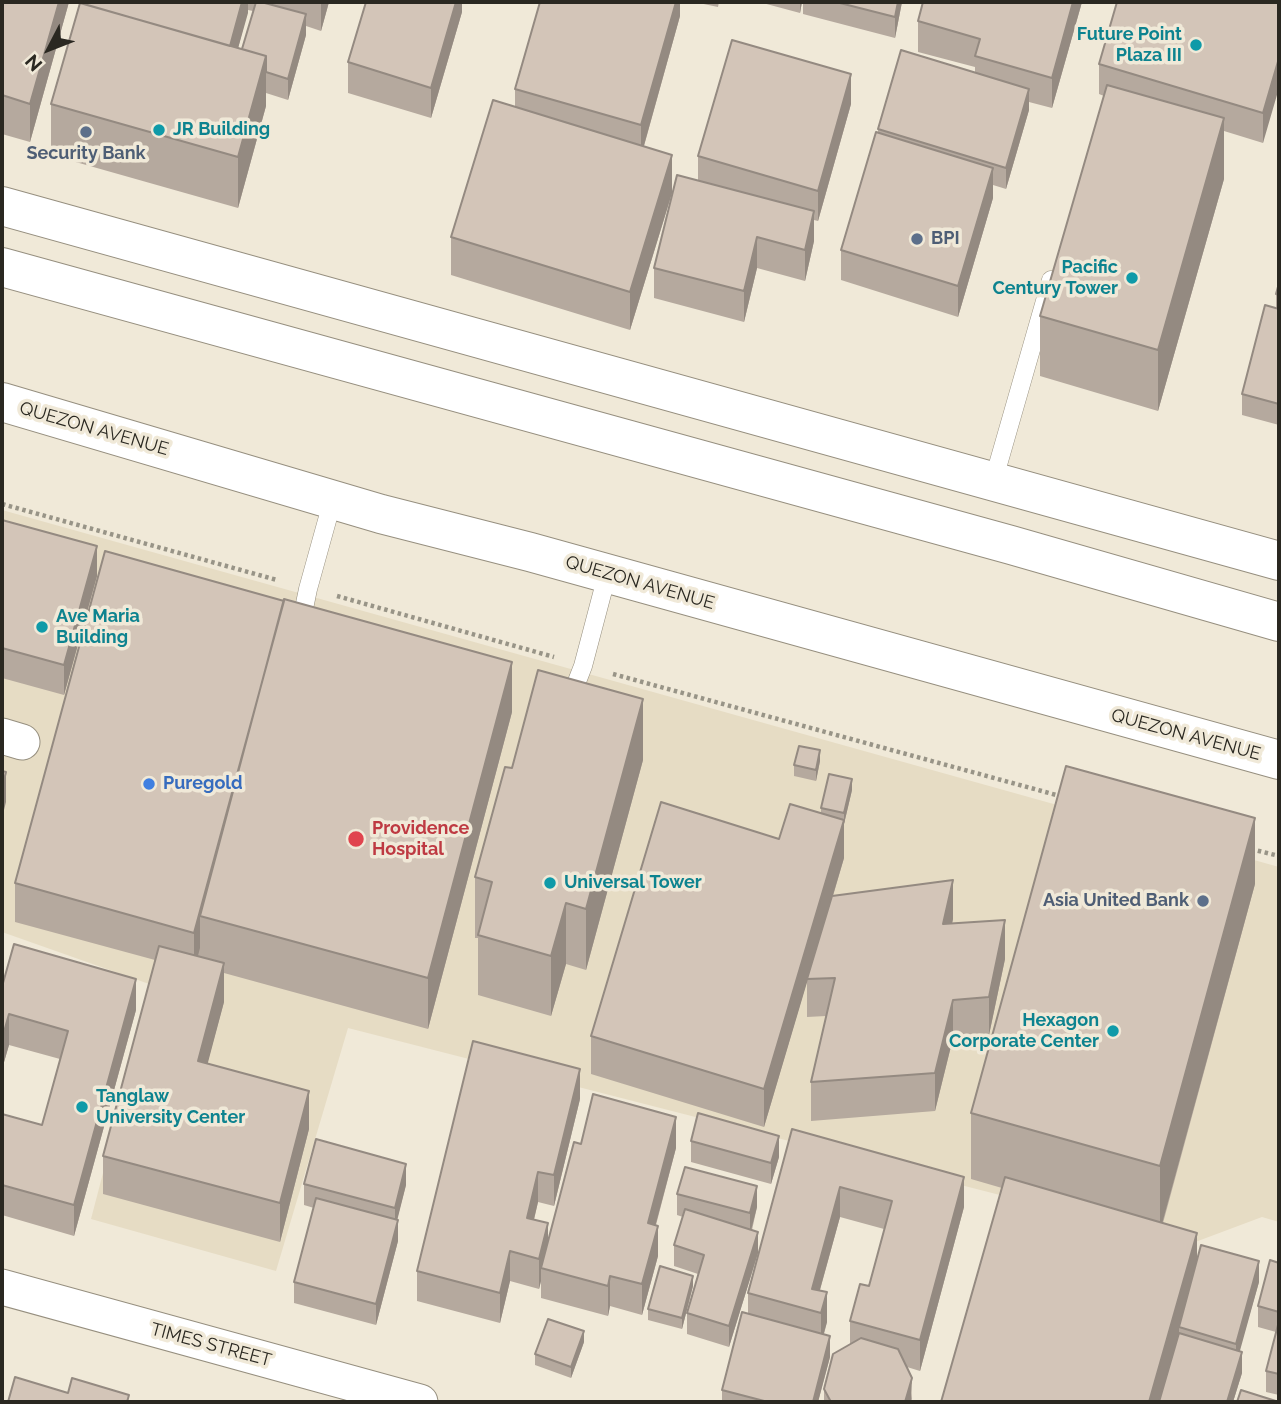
<!DOCTYPE html>
<html>
<head>
<meta charset="utf-8">
<style>
  body { margin:0 }
  #map { position:relative; width:1281px; height:1404px; overflow:hidden; background:#f0e9d8; font-family:Raleway,sans-serif }
  canvas { display:block }
  .frame { position:absolute; inset:0; border:4px solid #2a2821; pointer-events:none }
  .north { position:absolute; left:14px; top:14px; width:70px; height:70px; -webkit-text-stroke:5px #f0e9d8; paint-order:stroke; rotate:228deg; font-size:19px; font-weight:700; line-height:28px; text-align:center; color:#2a2821 }
  .north::after { content:''; display:block; margin:auto; width:24px; height:32px; background:#2a2821; clip-path:polygon(50% 0,100% 100%,50% 72%,0 100%) }
</style>
</head>
<body>
<div id="map">
<canvas width="1281" height="1404"></canvas>
<div class="frame"></div>
<div class="north">N</div>
</div>
<script>
const g = document.querySelector('canvas').getContext('2d');
g.lineJoin = 'round';
function fill(path, color) { g.fillStyle = color; g.fill(path, 'evenodd'); }
function stroke(path, color, width, dash) { g.strokeStyle = color; g.lineWidth = width; g.lineCap = dash ? 'butt' : 'round'; g.setLineDash(dash || []); g.stroke(path); }
function drawText(font, color, halo, rows, align = 'center') {
  g.font = font + ' Raleway,sans-serif'; g.lineWidth = 7; g.setLineDash([]); g.textBaseline = 'middle'; g.strokeStyle = halo; g.fillStyle = color; for (const [text, x, y, turn = 0] of rows) {
    g.save(); g.translate(x, y); g.rotate((+turn || 0) * Math.PI / 180); g.textAlign = isNaN(turn) ? turn : align; if (halo) g.strokeText(text, 0, 0); g.fillText(text, 0, 0); g.restore();
  }
}
fill(new Path2D(`
  M2,510L1279,867V1222L1262,1217L1182,1247L996,1194L348,1028L276,1271L91,1219L152,985L2,932Z`), '#e6dcc4');
const service = new Path2D(`
  M993,482L1051,280
  M300,628L308,589L333,499
  M569,702L583,666L607,575`);
const minor = new Path2D(`
  M2,736L22,742
  M2,1287L420,1402`);
const tertiary = new Path2D(`
  M2,206L1279,561`);
const primary = new Path2D(`
  M2,267L1011,545L1279,622
  M2,402L381,514L530,552L1279,760`);
stroke(service, '#968f7f', 19);
stroke(minor, '#968f7f', 37);
stroke(tertiary, '#968f7f', 40);
stroke(primary, '#968f7f', 40);
stroke(new Path2D(`
  M2,504L277,580
  M337,596L554,657
  M613,674L1060,796
  M1251,849L1279,856`), '#989487', 4.5, [3.5, 3.5]);
stroke(service, '#fff', 18);
stroke(minor, '#fff', 35);
stroke(tertiary, '#fff', 38);
stroke(primary, '#fff', 38);
fill(new Path2D(`
  M2,2H69L30,142L2,134Z
  M85,2H329L321,31L306,26V35L288,100L266,93V106L238,208L51,155V104ZM248,10L253,11L242,49L238,48Z
  M462,2V12L431,118L348,93V62Z
  M680,2V16L644,146L672,193L630,330L451,275V237L515,107V89Z
  M694,2H719L718,7Z
  M759,2H802L800,13Z
  M803,2H902L895,38L803,14Z
  M923,2H1082L1052,108L1029,102V110L1006,189L993,185V198L958,317L841,280V250L878,132V129L975,72V67L918,52V21Z
  M1279,2L1263,143L1224,131V179L1158,411L1040,376V316L1104,96L1099,94V64Z
  M851,104L818,221L814,220V241L805,281L757,268L744,322L654,298V268L698,181V156Z
  M1279,283V425L1242,415V394L1276,308V294Z
  M2,520L97,576L64,695L2,678Z
  M512,712L428,1029L224,973V1002L207,1064L309,1129L280,1242L103,1194V1156L155,960L15,922V883Z
  M643,760L586,970L566,964L551,1016L478,995V938H475V877L512,768Z
  M820,761L816,781L794,776V765Z
  M852,790L844,824V858L833,896L953,919L952,924L1005,959L989,1035L953,1038L935,1111L811,1121V1082L826,1016L807,1017V981L764,1127L591,1074V1036L779,839L821,813V808Z
  M1255,884L1163,1223L1197,1261L1259,1282L1239,1351L1242,1373L1233,1402H941L1002,1188L971,1179V1113Z
  M2,983L136,1010L74,1236L2,1215V1114L42,1125L60,1059L9,1045L2,1069Z
  M580,1099L554,1206L538,1202L534,1220L548,1242L581,1144L676,1148L656,1225L658,1256L642,1315L610,1306L608,1316L541,1298V1281L539,1289L510,1281L500,1323L417,1301V1271Z
  M792,1129L964,1207L920,1371L907,1367L912,1399L911,1402H824V1389L850,1345V1321L869,1286L884,1229L840,1217L820,1290L827,1322L824,1334L830,1357L818,1402H722V1390L748,1313V1293Z
  M691,1141L779,1157L771,1184L691,1162Z
  M304,1184L406,1185L397,1219L398,1241L376,1325L294,1303V1282L314,1208L304,1205Z
  M677,1194L757,1207L752,1230L758,1253L729,1347L687,1334V1313L698,1274L674,1266V1245L683,1217L677,1215Z
  M1279,1263V1395L1266,1392V1371L1276,1332L1258,1327V1306Z
  M693,1286L682,1329L648,1320V1309Z
  M584,1342L571,1378L535,1365V1354Z`), '#b5a99e');
fill(new Path2D(`
  M59,2H69L30,142V104Z
  M242,2H248V13L226,91V61Z
  M321,2H329L321,31Z
  M456,2H462V12L431,118V88Z
  M676,2H680V16L641,156V125Z
  M800,2H802L800,13Z
  M898,2H902L895,38V17Z
  M1073,2H1082L1052,108V78Z
  M306,14V35L288,100V79Z
  M266,56V106L238,208V157Z
  M1279,58V88L1263,143V113Z
  M851,74V104L818,221V191Z
  M1029,89V110L1006,189V168Z
  M1224,118V179L1158,411V350Z
  M672,155V193L630,330V292Z
  M993,168V198L958,317V286Z
  M814,211V241L805,281V250Z
  M757,237V268L744,322V291Z
  M97,546V576L64,695V665Z
  M284,601L200,916V948L194,971V933Z
  M512,662V712L428,1029V978Z
  M643,699V760L586,970V909Z
  M820,750V761L816,781V770Z
  M6,772V802L2,818V788Z
  M852,779V790L844,824V813Z
  M1255,818V884L1160,1231V1166Z
  M844,820V858L764,1127V1089Z
  M953,880V919L943,963V924Z
  M566,903V964L551,1016V956Z
  M1005,920V959L989,1035V997Z
  M224,963V1002L198,1100V1061Z
  M136,979V1010L74,1236V1205Z
  M953,1000V1038L935,1111V1073Z
  M9,1014V1045L2,1069V1039Z
  M580,1069V1099L554,1206V1175Z
  M309,1091V1129L280,1242V1203Z
  M676,1117V1148L648,1253V1223Z
  M779,1136V1157L771,1184V1163Z
  M406,1164V1185L395,1229V1208Z
  M538,1172V1202L527,1248V1218Z
  M964,1177V1207L920,1371V1340Z
  M757,1186V1207L750,1234V1213Z
  M840,1187V1217L814,1311L812,1289Z
  M398,1220V1241L376,1325V1304Z
  M548,1223V1253L541,1268V1281L539,1289V1259Z
  M658,1226V1256L642,1315V1284Z
  M758,1232V1253L729,1347V1326Z
  M1197,1233V1271L1179,1327V1336L1160,1402H1149Z
  M510,1251V1281L500,1323V1293Z
  M1259,1261V1282L1236,1365V1344Z
  M610,1276V1306L608,1316V1286Z
  M693,1276V1286L682,1329V1318Z
  M827,1292V1322L821,1343V1313Z
  M584,1331V1342L571,1378V1367Z
  M830,1336V1357L818,1402H813Z
  M1242,1352V1373L1233,1402H1227Z
  M912,1378L911,1402H905Z`), '#948a81');
const building = new Path2D(`
  M2,2H59L30,104L2,95Z
  M85,2H242L230,46L84,4Z
  M256,2H261L306,14L288,79L266,72V56L242,49Z
  M366,2H456L431,88L348,62Z
  M540,2H676L641,125L515,89Z
  M836,2H898L895,17Z
  M923,2H1073L1052,78L975,56L980,39L918,21Z
  M1117,2H1279V58L1263,113L1099,64Z
  M80,3L266,56L238,157L51,104Z
  M732,40L851,74L818,191L698,156Z
  M901,50L1029,89L1006,168L878,129Z
  M1107,85L1224,118L1158,350L1040,316Z
  M493,100L672,155L630,292L451,237Z
  M876,132L993,168L958,286L841,250Z
  M677,175L814,211L805,250L757,237L744,291L654,268Z
  M1279,283V295L1276,294Z
  M1265,305L1279,309V404L1242,394Z
  M2,520L97,546L64,665L2,648Z
  M105,551L284,601L194,933L15,883Z
  M284,599L512,662L428,978L200,916Z
  M538,670L643,699L586,909L566,903L551,956L478,935L492,882L475,877L505,767L512,768Z
  M799,746L820,750L816,770L794,765Z
  M1066,766L1255,818L1160,1166L971,1113Z
  M2,771L6,772L2,788Z
  M829,774L852,779L844,813L821,808Z
  M661,802L779,839L790,804L844,820L764,1089L591,1036Z
  M953,880L943,924L1005,920L989,997L953,1000L935,1073L811,1082L835,978L807,979L832,896Z
  M14,944L136,979L74,1205L2,1185V1114L42,1125L68,1031L9,1014L2,1039V983H3Z
  M159,946L224,963L198,1061L309,1091L280,1203L103,1156Z
  M473,1041L580,1069L554,1175L538,1172L527,1218L548,1223L539,1259L510,1251L500,1293L417,1271Z
  M593,1094L676,1117L648,1223L658,1226L642,1284L610,1276L608,1286L541,1268L574,1142L581,1144Z
  M698,1113L779,1136L771,1163L691,1141Z
  M792,1129L964,1177L920,1340L850,1321L860,1284L869,1286L892,1201L840,1187L812,1289L827,1292L821,1313L748,1293Z
  M316,1139L406,1164L395,1208L304,1184Z
  M685,1167L757,1186L750,1213L677,1194Z
  M1005,1177L1197,1233L1149,1402H941Z
  M316,1198L398,1220L376,1304L294,1282Z
  M685,1209L758,1232L729,1326L687,1313L704,1255L674,1245Z
  M1201,1245L1259,1261L1236,1344L1179,1327Z
  M1270,1260L1279,1263V1312L1258,1306Z
  M660,1266L693,1276L682,1318L648,1309Z
  M742,1312L830,1336L813,1402H768L722,1390Z
  M548,1319L584,1331L571,1367L535,1354Z
  M1279,1321V1374L1266,1371Z
  M1179,1333L1242,1352L1227,1402H1159Z
  M861,1338L898,1349L912,1378L905,1402H831L824,1389L833,1354Z
  M15,1377L68,1393L72,1378L129,1395L127,1402H8Z
  M1241,1390L1279,1402H1237Z`);
fill(building, '#d3c5b8');
stroke(building, '#948a81', 2);
for (const [x, y, r, color] of [
  [1196,45,7,"#0f9aa8"],
  [159,130,7,"#0f9aa8"],
  [86,132,7,"#5c6f8a"],
  [917,239,7,"#5c6f8a"],
  [1132,278,7,"#0f9aa8"],
  [42,627,7,"#0f9aa8"],
  [149,784,7,"#3f7fe0"],
  [356,839,9,"#e0444e"],
  [550,883,7,"#0f9aa8"],
  [1203,901,7,"#5c6f8a"],
  [1113,1031,7,"#0f9aa8"],
  [82,1107,7,"#0f9aa8"]
]) { const dot = new Path2D(); dot.arc(x, y, r, 0, 2 * Math.PI); g.fillStyle = color; g.fill(dot); stroke(dot, '#f0e9d8', 2.5); }
drawText('bold 18px', '#0d838f', '#f0e9d8', [
  ["Future Point",1182,35,"right"],
  ["Plaza III",1182,56,"right"],
  ["JR Building",173,130],
  ["Pacific",1118,268,"right"],
  ["Century Tower",1118,289,"right"],
  ["Ave Maria",56,617],
  ["Building",56,638],
  ["Universal Tower",564,883],
  ["Hexagon",1099,1021,"right"],
  ["Corporate Center",1099,1042,"right"],
  ["Tanglaw",96,1097],
  ["University Center",96,1118]
], 'left');
drawText('bold 18px', '#4e5e75', '#f0e9d8', [
  ["Security Bank",86,154],
  ["BPI",931,239,"left"],
  ["Asia United Bank",1189,901,"right"]
]);
drawText('18px', '#2a2821', '#f0e9d8', [
  ["QUEZON AVENUE",94,429,16],
  ["QUEZON AVENUE",640,583,16],
  ["QUEZON AVENUE",1186,735,15],
  ["TIMES STREET",211,1345,15]
]);
drawText('bold 18px', '#366cbe', '#f0e9d8', [
  ["Puregold",163,784]
], 'left');
drawText('bold 18px', '#be3a42', '#f0e9d8', [
  ["Providence",372,829],
  ["Hospital",372,850]
], 'left');
</script>
</body>
</html>
